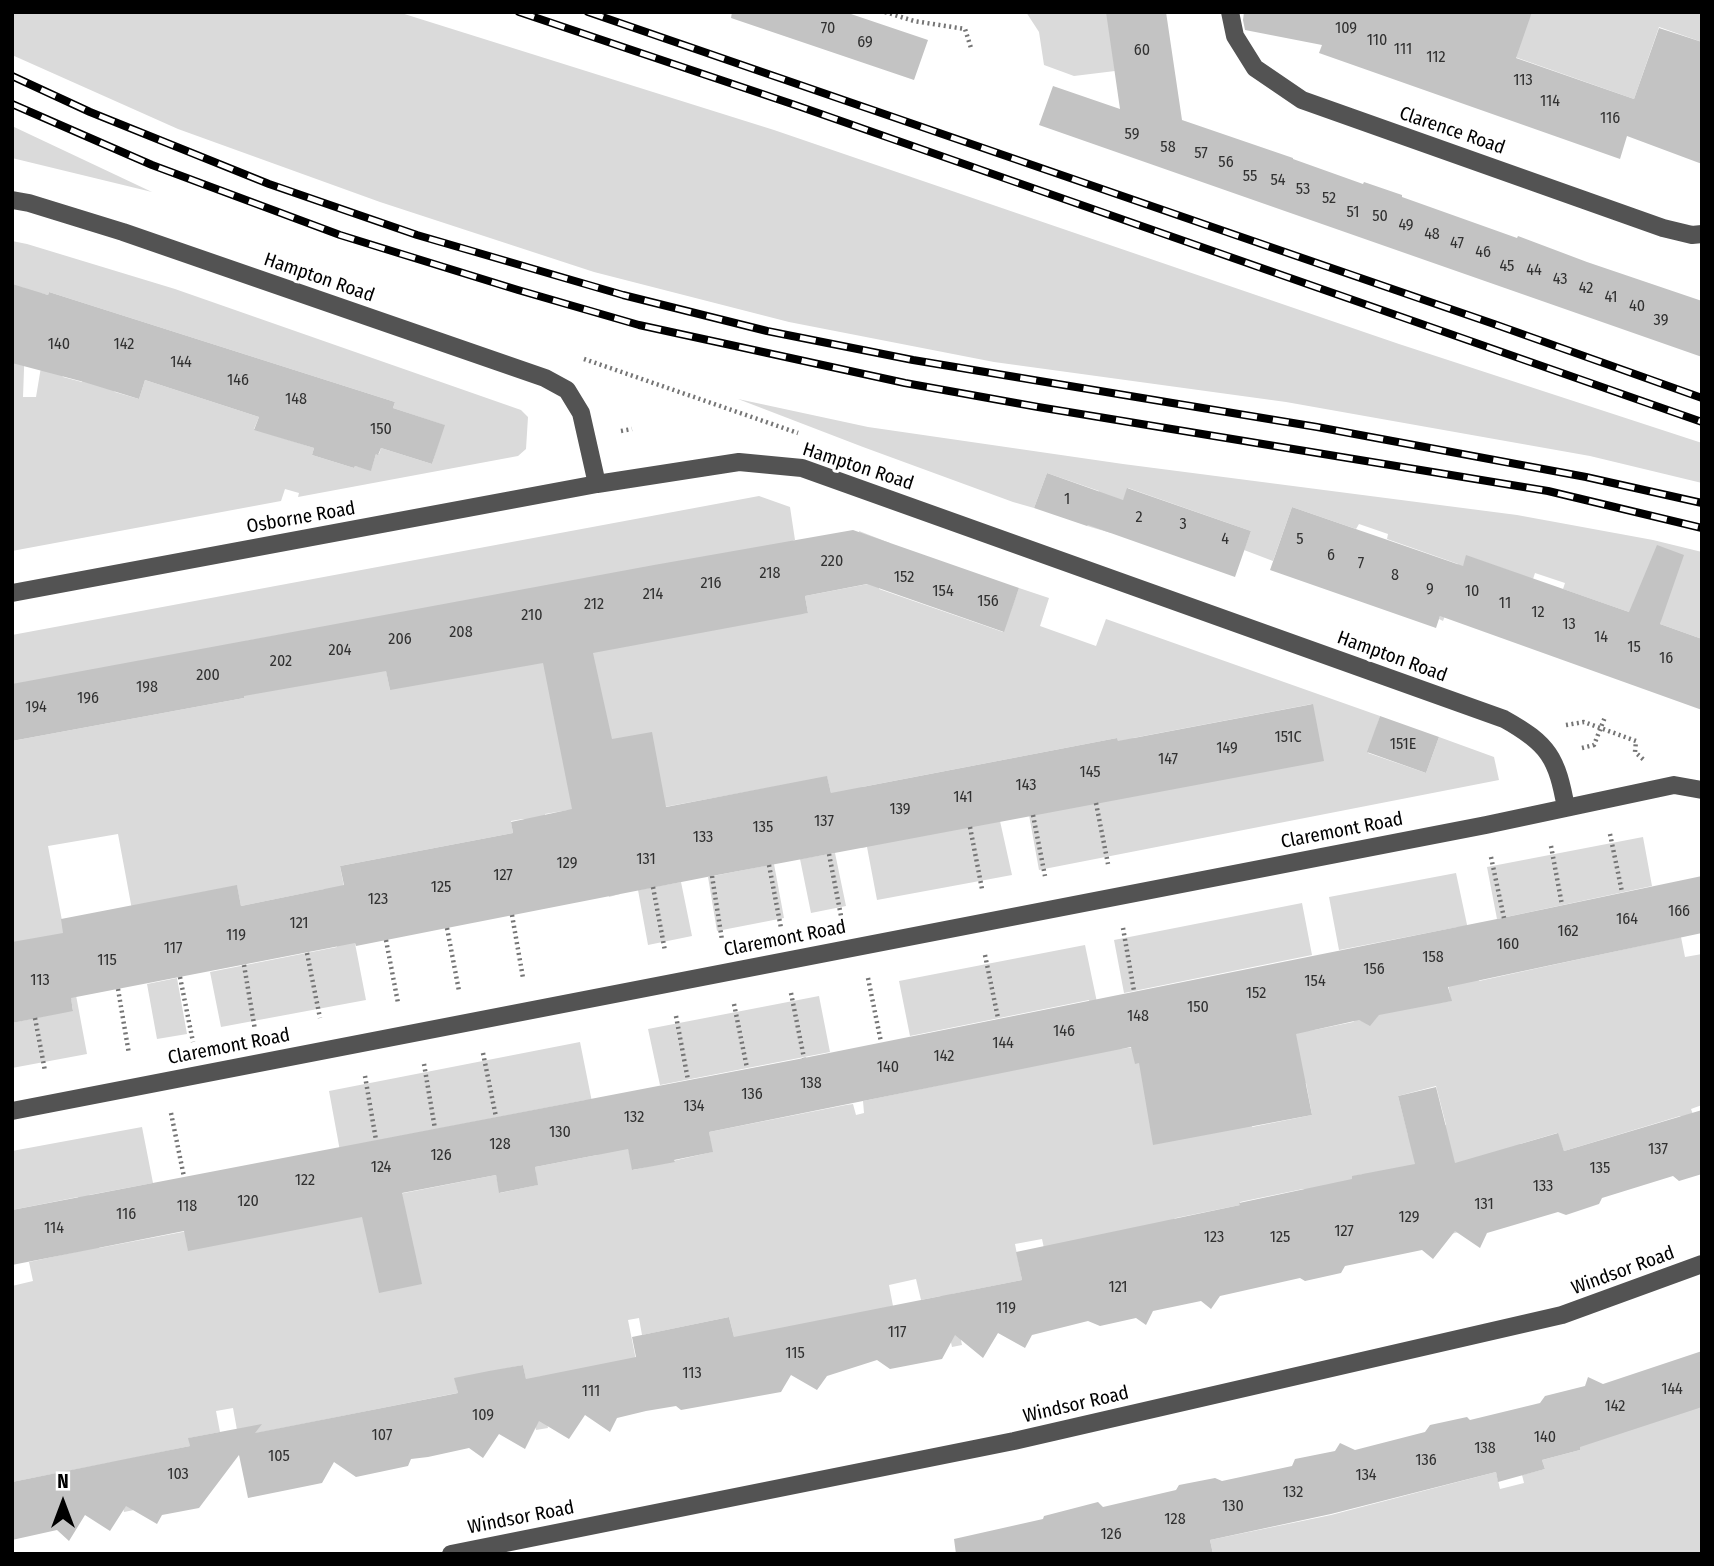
<!DOCTYPE html>
<html>
<head>
<meta charset="utf-8">
<style>
  body { margin:0 }
  #map { position:relative; width:1714px; height:1566px; overflow:hidden; background:#fff; font-family:"Fira Sans Condensed",sans-serif }
  canvas { display:block }
  .frame { position:absolute; inset:0; border:14px solid #000; pointer-events:none }
  .north { position:absolute; left:28px; top:1468px; width:70px; height:70px; -webkit-text-stroke:5px #fff; paint-order:stroke; rotate:0deg; font-size:19px; font-weight:700; line-height:28px; text-align:center; color:#000 }
  .north::after { content:''; display:block; margin:auto; width:24px; height:32px; background:#000; clip-path:polygon(50% 0,100% 100%,50% 72%,0 100%) }
</style>
</head>
<body>
<div id="map">
<canvas width="1714" height="1566"></canvas>
<div class="frame"></div>
<div class="north">N</div>
</div>
<script>
const g = document.querySelector('canvas').getContext('2d');
g.lineJoin = 'round';
function fill(path, color) { g.fillStyle = color; g.fill(path, 'evenodd'); }
function stroke(path, color, width, dash) { g.strokeStyle = color; g.lineWidth = width; g.lineCap = dash ? 'butt' : 'round'; g.setLineDash(dash || []); g.stroke(path); }
function drawText(font, color, halo, rows, align = 'center') {
  g.font = font + ' "Fira Sans Condensed",sans-serif'; g.lineWidth = 6; g.setLineDash([]); g.textBaseline = 'middle'; g.strokeStyle = halo; g.fillStyle = color; for (const [text, x, y, turn = 0] of rows) {
    g.save(); g.translate(x, y); g.rotate((+turn || 0) * Math.PI / 180); g.textAlign = isNaN(turn) ? turn : align; if (halo) g.strokeText(text, 0, 0); g.fillText(text, 0, 0); g.restore();
  }
}
fill(new Path2D(`
  M12,12H398L774,130L1399,344L1702,443V483L1590,456L1286,402L994,362L789,322L594,272L380,202L178,129L12,55Z
  M1026,12H1107L1115,71L1074,76L1044,65L1039,32Z
  M1532,12H1702V42L1659,27L1634,99L1512,56Z
  M12,126L152,192L12,158Z
  M12,241L27,244L175,289L521,410L528,417L526,449L518,456L298,497L299,493L285,489L281,501L12,551V347H15L24,288L12,285ZM49,292L395,402L393,408L444,425L432,464L381,448L379,454H376L371,470L355,466L354,468L312,455L314,448L254,429L259,417L145,380L139,399L115,392L88,362L82,382L63,377L44,349L36,397H23L25,342L40,293L48,295Z
  M738,399L868,427L1123,464L1517,515L1653,540L1702,552V639L1660,624L1661,618L1629,612L1563,589L1565,583L1535,573L1533,579L1467,556L1443,621L1439,619L1458,564L1387,539L1388,534L1359,524L1356,529L1292,507L1273,561L1244,550L1251,531L1128,488L1111,533L1087,526L1099,491L1047,473L1034,508L1013,502L863,447Z
  M759,496L790,507L795,540L569,637L808,613L805,596L868,584L859,531L890,543L884,558L879,589L1003,632L1019,588L1049,598L1040,626L1096,646L1106,619L1380,716L1368,753L1426,773L1439,737L1494,757L1499,780L1039,870L1029,815L1129,796L1117,738L862,787L1000,821L1012,875L877,900L867,847L860,848L832,797L827,777L621,815L620,894L609,897L593,817L569,810L545,814L547,826L523,819L511,821L513,833L340,866L366,1000L221,1027L210,972L337,947L325,889L241,906L237,886L198,893L135,926L118,834L48,846L87,1054L12,1068V1023L73,1010L61,946L12,943V741L244,698L12,684V635ZM485,598L390,690L386,670L246,641ZM1312,704L1143,794L1133,738Z
  M1643,837L1652,886L1497,919L1487,867Z
  M835,853L846,906L811,913L800,859Z
  M774,864L784,918L717,931L708,877Z
  M1456,873L1479,981L1681,937L1685,957L1702,954V1105L1691,1109L1702,1139L1680,1116L1564,1151L1557,1133L1520,1144L1526,1163L1459,1232L1447,1235L1363,1174L1352,1177L1358,1203L1303,1189L1240,1202V1205L1176,1218L1050,1276L1042,1239L1015,1244L1022,1280L952,1294L962,1345L952,1347L941,1296L921,1300L916,1279L889,1285L893,1306L735,1341L729,1317L642,1335L639,1318L628,1320L636,1360L538,1377L548,1428L536,1430L523,1365L455,1379L458,1393L452,1394L247,1435L239,1441L233,1408L216,1411L220,1432L189,1438L190,1446L124,1460L134,1510L124,1512L113,1462L12,1482V1286L33,1281L29,1262L89,1249L78,1197L12,1210V1151L142,1127L153,1183L89,1195L99,1248L349,1200L329,1091L580,1042L602,1152L628,1148L633,1170L712,1152L709,1132L846,1105L853,1104L856,1115L864,1113L863,1101L1100,1052L1089,1000L910,1036L899,981L1085,945L1107,1050L1314,1030L1353,1022L1357,1019C1369,1025 1373,1022 1381,1012L1451,1001L1448,983L1458,927L1339,950L1329,897ZM1306,1083L1312,1115L1252,1127L1246,1096ZM1436,1086L1446,1125L1408,1135L1398,1096ZM586,1100L597,1155L535,1167L537,1185L500,1193L496,1175L399,1194L344,1147Z
  M681,882L692,936L648,945L638,890Z
  M1302,903L1312,955L1124,993L1114,940Z
  M177,978L187,1034L157,1039L147,984Z
  M819,996L830,1052L660,1085L648,1029Z
  M1702,1407V1554H1213L1210,1540L1331,1515L1496,1472L1500,1489L1524,1483L1522,1475L1545,1469L1542,1460L1580,1450L1574,1426Z`), '#dadada');
fill(new Path2D(`
  M732,12H845L928,40L914,80L731,18Z
  M1106,12H1166L1182,120L1293,158V159L1363,184L1364,182L1402,195V197L1517,238L1518,236L1587,262L1702,301V357L1039,125L1053,86L1120,109Z
  M1244,12H1532L1516,58L1634,99L1659,28L1702,42V164L1627,136L1620,159L1319,53L1322,45L1245,30L1243,20Z
  M12,284L48,295L49,292L395,402L393,408L445,425L432,464L381,448L378,455L376,454L371,471L355,466L354,468L312,455L314,448L254,430L259,417L145,380L139,399L84,382L12,363Z
  M1047,473L1123,500L1127,488L1251,531L1235,577L1088,525L1087,526L1034,508Z
  M1292,507L1463,566L1466,555L1629,612L1657,545L1684,555L1660,624L1702,639V710L1440,616L1436,628L1270,570Z
  M853,530L1019,588L1004,632L867,584L805,596L808,613L593,653L612,739L652,732L666,807L827,776L831,793L1117,738L1118,741L1313,704L1324,761L712,876L447,928L356,946L355,943L71,998L73,1011L12,1023V942L63,933L61,919L237,885L241,906L344,885L340,866L513,833L511,822L572,809L543,663L390,690L386,671L244,696V698L12,741V684L654,565Z
  M1380,716L1439,737L1426,773L1367,752Z
  M1702,876V933L1448,987L1452,1001L1379,1015L1370,1026L1359,1020L1296,1034L1312,1115L1153,1145L1139,1063L1135,1064L1131,1047L709,1132L713,1152L674,1160L675,1162L632,1170L628,1149L535,1167L538,1185L499,1193L496,1175L402,1193L422,1284L379,1293L362,1217L188,1251L184,1231L12,1265V1210L804,1058L1497,919Z
  M1436,1087L1455,1163L1558,1133L1564,1151L1702,1110V1174L1679,1181L1673,1176L1602,1198L1599,1204L1566,1215L1558,1212L1487,1233L1480,1248L1455,1231L1433,1259L1422,1250L1345,1266L1341,1273L1305,1281L1300,1278L1220,1296L1211,1309L1201,1301L1153,1311L1146,1325L1136,1318L1100,1326L1088,1321L1032,1335L1025,1348L998,1333L983,1358L955,1335L942,1359L890,1369L877,1360L827,1376L817,1390L791,1375L781,1392L681,1410L676,1406L646,1411L617,1418L610,1432L585,1415L569,1439L539,1421L525,1449L499,1434L483,1458L469,1448L428,1457L411,1459L408,1466L356,1477L334,1462L322,1483L248,1498L239,1455L199,1508L162,1515L157,1524L126,1506L110,1531L85,1515L69,1541L57,1530L12,1540V1482L190,1446L188,1438L262,1424L255,1433L458,1393L454,1378L489,1371L523,1365L526,1379L636,1357L632,1337L729,1317L734,1337L1022,1280L1016,1252L1240,1205L1239,1203L1352,1179V1176L1415,1164L1398,1096Z
  M1702,1351V1407L1580,1447V1450L1542,1460L1545,1469L1498,1482L1496,1472L1331,1514L1210,1540L1213,1554H956L954,1539L1043,1519L1044,1516L1098,1502L1103,1507L1176,1490L1179,1485L1215,1478L1222,1481L1292,1466L1295,1459L1335,1451L1340,1443L1355,1450L1425,1432L1430,1425L1467,1417L1470,1420L1540,1403L1545,1396L1585,1386L1588,1377L1603,1384Z`), '#c3c3c3');
stroke(new Path2D(`
  M885,12L914,21L965,29L971,48
  M584,359L798,433
  M621,431L632,429
  M1566,725L1584,722L1636,741L1635,752L1644,760
  M1582,748L1594,745L1605,717
  M1096,803L1108,864
  M1033,815L1045,876
  M970,827L982,889
  M1610,834L1622,892
  M1551,846L1562,905
  M829,854L841,916
  M1491,857L1504,918
  M769,865L781,928
  M712,876L722,940
  M653,887L665,951
  M512,915L523,978
  M447,928L459,991
  M1123,928L1134,991
  M386,940L398,1003
  M307,953L320,1018
  M985,955L998,1018
  M244,965L255,1030
  M180,977L193,1042
  M868,978L881,1042
  M118,989L129,1054
  M791,993L804,1058
  M734,1004L747,1068
  M676,1016L688,1080
  M35,1018L45,1071
  M483,1053L496,1117
  M424,1064L435,1129
  M365,1076L376,1140
  M171,1113L184,1177`), '#757575', 4.5, [2, 3.5]);
stroke(new Path2D(`
  M1230,12L1235,36L1255,68L1302,100L1663,228L1692,235L1702,234
  M12,200L29,203L123,232L545,378L567,390L581,413L597,484
  M12,593L597,484L739,462L802,468L1504,719C1549,744 1557,758 1566,808
  M12,1111L1486,825L1674,785L1702,790
  M451,1554L1014,1441L1562,1315L1702,1264`), '#535353', 18);
const rail = new Path2D(`
  M519,12L801,107L1702,422
  M588,12L1494,324L1702,398
  M12,76L90,112L269,184L417,235L623,295L767,331L913,360L1317,427L1586,477L1702,503
  M12,104L152,165L340,235L518,290L639,325L905,383L1038,407L1548,491L1702,528`);
stroke(rail, '#000', 8);
stroke(rail, '#fff', 5, [16]);
drawText('16px', '#313131', null, [
  ["70",828,29],
  ["109",1346,29],
  ["110",1377,41],
  ["69",865,43],
  ["111",1403,50],
  ["60",1142,51],
  ["112",1436,58],
  ["113",1523,81],
  ["114",1550,102],
  ["116",1610,119],
  ["59",1132,135],
  ["58",1168,148],
  ["57",1201,154],
  ["56",1226,163],
  ["55",1250,177],
  ["54",1278,181],
  ["53",1303,190],
  ["52",1329,199],
  ["51",1353,213],
  ["50",1380,217],
  ["49",1406,226],
  ["48",1432,235],
  ["47",1457,244],
  ["46",1483,253],
  ["45",1507,267],
  ["44",1534,271],
  ["43",1560,280],
  ["42",1586,289],
  ["41",1611,298],
  ["40",1637,307],
  ["39",1661,321],
  ["140",59,345],
  ["142",124,345],
  ["144",181,363],
  ["146",238,381],
  ["148",296,400],
  ["150",381,430],
  ["1",1067,500],
  ["2",1139,518],
  ["3",1183,525],
  ["4",1225,540],
  ["5",1300,540],
  ["6",1331,556],
  ["220",832,562],
  ["7",1361,564],
  ["218",770,574],
  ["8",1395,576],
  ["152",904,578],
  ["216",711,584],
  ["9",1430,590],
  ["154",943,592],
  ["10",1472,592],
  ["214",653,595],
  ["156",988,602],
  ["11",1505,604],
  ["212",594,605],
  ["12",1538,613],
  ["210",532,616],
  ["13",1569,625],
  ["208",461,633],
  ["14",1601,638],
  ["206",400,640],
  ["15",1634,648],
  ["204",340,651],
  ["16",1666,659],
  ["202",281,662],
  ["200",208,676],
  ["198",147,688],
  ["196",88,699],
  ["194",36,708],
  ["151C",1288,738],
  ["151E",1403,745],
  ["149",1227,749],
  ["147",1168,760],
  ["145",1090,773],
  ["143",1026,786],
  ["141",963,798],
  ["139",900,810],
  ["137",824,822],
  ["135",763,828],
  ["133",703,838],
  ["131",646,860],
  ["129",567,864],
  ["127",503,876],
  ["125",441,888],
  ["123",378,900],
  ["166",1679,912],
  ["164",1627,920],
  ["121",299,924],
  ["162",1568,932],
  ["119",236,936],
  ["160",1508,945],
  ["117",173,949],
  ["158",1433,958],
  ["115",107,961],
  ["156",1374,970],
  ["113",40,981],
  ["154",1315,982],
  ["152",1256,994],
  ["150",1198,1008],
  ["148",1138,1017],
  ["146",1064,1032],
  ["144",1003,1044],
  ["142",944,1057],
  ["140",888,1068],
  ["138",811,1084],
  ["136",752,1095],
  ["134",694,1107],
  ["132",634,1118],
  ["130",560,1133],
  ["128",500,1145],
  ["137",1658,1150],
  ["126",441,1156],
  ["124",381,1168],
  ["135",1600,1169],
  ["122",305,1181],
  ["133",1543,1187],
  ["120",248,1202],
  ["131",1484,1205],
  ["118",187,1207],
  ["116",126,1215],
  ["129",1409,1218],
  ["114",54,1229],
  ["127",1344,1232],
  ["123",1214,1238],
  ["125",1280,1238],
  ["121",1118,1288],
  ["119",1006,1309],
  ["117",897,1333],
  ["115",795,1354],
  ["113",692,1374],
  ["144",1672,1390],
  ["111",591,1392],
  ["142",1615,1407],
  ["109",483,1416],
  ["107",382,1436],
  ["140",1545,1438],
  ["138",1485,1449],
  ["105",279,1457],
  ["136",1426,1461],
  ["103",178,1475],
  ["134",1366,1476],
  ["132",1293,1493],
  ["130",1233,1507],
  ["128",1175,1520],
  ["126",1111,1535]
]);
drawText('19px', '#000', '#fff', [
  ["Clarence Road",1452,131,19],
  ["Hampton Road",319,278,19],
  ["Hampton Road",858,467,18],
  ["Osborne Road",301,518,-10],
  ["Hampton Road",1392,657,20],
  ["Claremont Road",1342,831,-11],
  ["Claremont Road",785,939,-11],
  ["Claremont Road",229,1047,-11],
  ["Windsor Road",1623,1271,-20],
  ["Windsor Road",1076,1405,-13],
  ["Windsor Road",521,1518,-11]
]);
</script>
</body>
</html>
